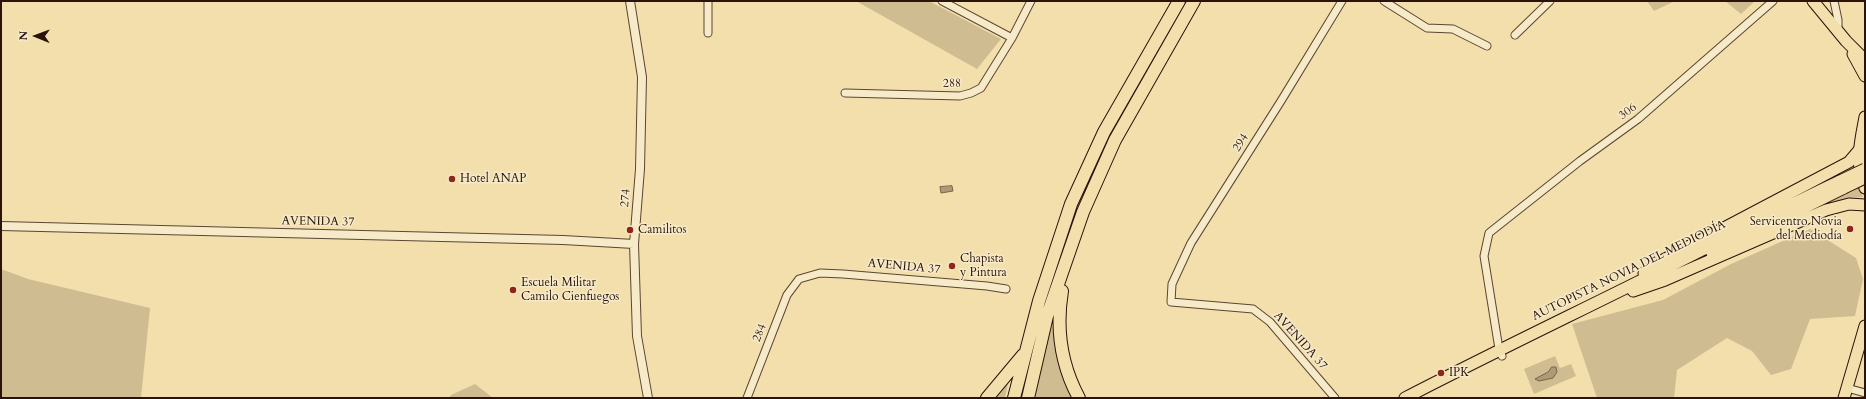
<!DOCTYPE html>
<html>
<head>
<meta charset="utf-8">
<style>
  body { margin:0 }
  #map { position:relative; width:1866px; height:399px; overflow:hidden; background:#f2dfac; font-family:Cardo,serif }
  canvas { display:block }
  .frame { position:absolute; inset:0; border:2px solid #29130b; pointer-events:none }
  .north { position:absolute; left:16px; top:16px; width:40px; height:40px; -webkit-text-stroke:3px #f7eac9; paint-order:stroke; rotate:271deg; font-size:11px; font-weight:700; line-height:16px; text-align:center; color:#29130b }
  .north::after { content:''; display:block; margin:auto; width:14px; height:18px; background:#29130b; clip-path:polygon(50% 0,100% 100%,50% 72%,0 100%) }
</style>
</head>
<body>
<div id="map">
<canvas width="1866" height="399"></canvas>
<div class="frame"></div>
<div class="north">N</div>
</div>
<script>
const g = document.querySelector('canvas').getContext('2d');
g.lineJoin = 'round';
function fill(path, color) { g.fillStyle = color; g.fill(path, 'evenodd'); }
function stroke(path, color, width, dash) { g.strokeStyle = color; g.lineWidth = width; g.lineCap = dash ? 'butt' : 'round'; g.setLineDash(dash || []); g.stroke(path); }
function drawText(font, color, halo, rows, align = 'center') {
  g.font = font + ' Cardo,serif'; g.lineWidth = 3; g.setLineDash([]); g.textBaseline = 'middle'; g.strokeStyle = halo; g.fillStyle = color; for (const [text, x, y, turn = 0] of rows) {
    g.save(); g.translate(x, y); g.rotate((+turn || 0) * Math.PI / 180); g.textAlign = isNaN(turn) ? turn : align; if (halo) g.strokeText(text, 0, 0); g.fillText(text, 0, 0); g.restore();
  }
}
fill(new Path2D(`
  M856,1H929L1001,39L977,69Z
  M1647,1H1675L1654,11Z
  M1725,1H1755L1741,14Z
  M1859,188L1863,197L1851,198L1816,208Z
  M1810,229L1856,258L1863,279L1855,316L1810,319L1791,369L1771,375L1752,351L1727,338L1677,370L1674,398H1597L1572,324L1663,300L1731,264Z
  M1,269L28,279L150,308L141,398H1Z
  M1052,324L1061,365L1074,398H1034Z
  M1555,356L1560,368L1571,364L1576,376L1534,394L1524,369Z
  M1010,374L1005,398H991Z
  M475,384L493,398H449L451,395Z`), '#d0bc91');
const water = new Path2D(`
  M952,186L953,191L941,193L940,187Z
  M1552,367H1556L1557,372L1553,378L1539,381L1535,379L1548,372Z`);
fill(water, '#ae9a75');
stroke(water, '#79644b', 1);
const minor = new Path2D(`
  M942,1L1012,38
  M1384,1L1427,28L1453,29L1487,46
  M1834,1L1838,20V32
  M708,33V1
  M1515,35L1550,1
  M845,93L960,96L971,93L981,88L1012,38L1031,1
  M1502,356L1499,349L1484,256L1489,233L1580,161L1638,119L1773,1
  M1847,388L1865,393
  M747,398L787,295L799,279L820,273L843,274L987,286L1006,289
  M1335,398L1270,322L1253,309L1171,302L1172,284L1191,243L1281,101L1342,1`);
const tertiary = new Path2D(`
  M630,1L642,77L640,169L634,244L637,336L648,398
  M1,226L563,240L634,244`);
const primary = new Path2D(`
  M1813,1L1846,41L1865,60
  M1853,54L1865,76
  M1865,117C1860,143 1855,163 1865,188
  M1844,398L1865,326`);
const trunk = new Path2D(`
  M1712,253L1844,188
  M1644,273L1665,259L1849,162L1860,149
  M1633,291L1665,280L1826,210L1849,204L1865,205
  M1405,398C1490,354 1576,313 1662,270C1722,241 1780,209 1840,181`);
const motorway = new Path2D(`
  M1062,291C1056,328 1061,365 1079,398
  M987,398L1023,355
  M1014,398L1039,301L1071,204L1104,132L1179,1
  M1028,398L1047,316L1083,212L1115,140L1194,1`);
stroke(minor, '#5b4633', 9);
stroke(tertiary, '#5b4633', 10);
stroke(primary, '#29130b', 13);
stroke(trunk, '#29130b', 13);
stroke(motorway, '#29130b', 14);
stroke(minor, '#f7eac9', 7);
stroke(tertiary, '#f7eac9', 8);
stroke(primary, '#f2dfac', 11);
stroke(trunk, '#f2dfac', 11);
stroke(motorway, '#f2dfac', 12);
const trunkBridge = new Path2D(`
  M1840,181L1865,169
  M1844,188L1865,178`);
stroke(trunkBridge, '#29130b', 13, []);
stroke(trunkBridge, '#f2dfac', 11);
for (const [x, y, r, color] of [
  [452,179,4,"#8f2418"],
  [1850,229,4,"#8f2418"],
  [630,230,4,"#8f2418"],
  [952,266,4,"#8f2418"],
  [513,290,4,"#8f2418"],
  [1441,373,4,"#8f2418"]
]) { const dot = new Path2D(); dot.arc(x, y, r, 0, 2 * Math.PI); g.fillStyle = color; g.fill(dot); stroke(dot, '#f7eac9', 1.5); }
drawText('12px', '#29130b', '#f7eac9', [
  ["288",952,84,-1],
  ["306",1628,112,-37],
  ["294",1241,143,-58],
  ["274",626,198,-85],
  ["AVENIDA 37",318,222,1],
  ["AVENIDA 37",904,267,5],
  ["AUTOPISTA NOVIA DEL MEDIODÍA",1629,271,-26],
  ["284",760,333,-69],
  ["AVENIDA 37",1300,341,48]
]);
drawText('12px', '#29130b', '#f7eac9', [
  ["Hotel ANAP",460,179],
  ["Servicentro Novia",1842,222,"right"],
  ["del Mediodía",1842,236,"right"],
  ["Camilitos",638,230],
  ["Chapista",960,259],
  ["y Pintura",960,273],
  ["Escuela Militar",521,283],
  ["Camilo Cienfuegos",521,297],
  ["IPK",1449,373]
], 'left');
</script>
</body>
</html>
